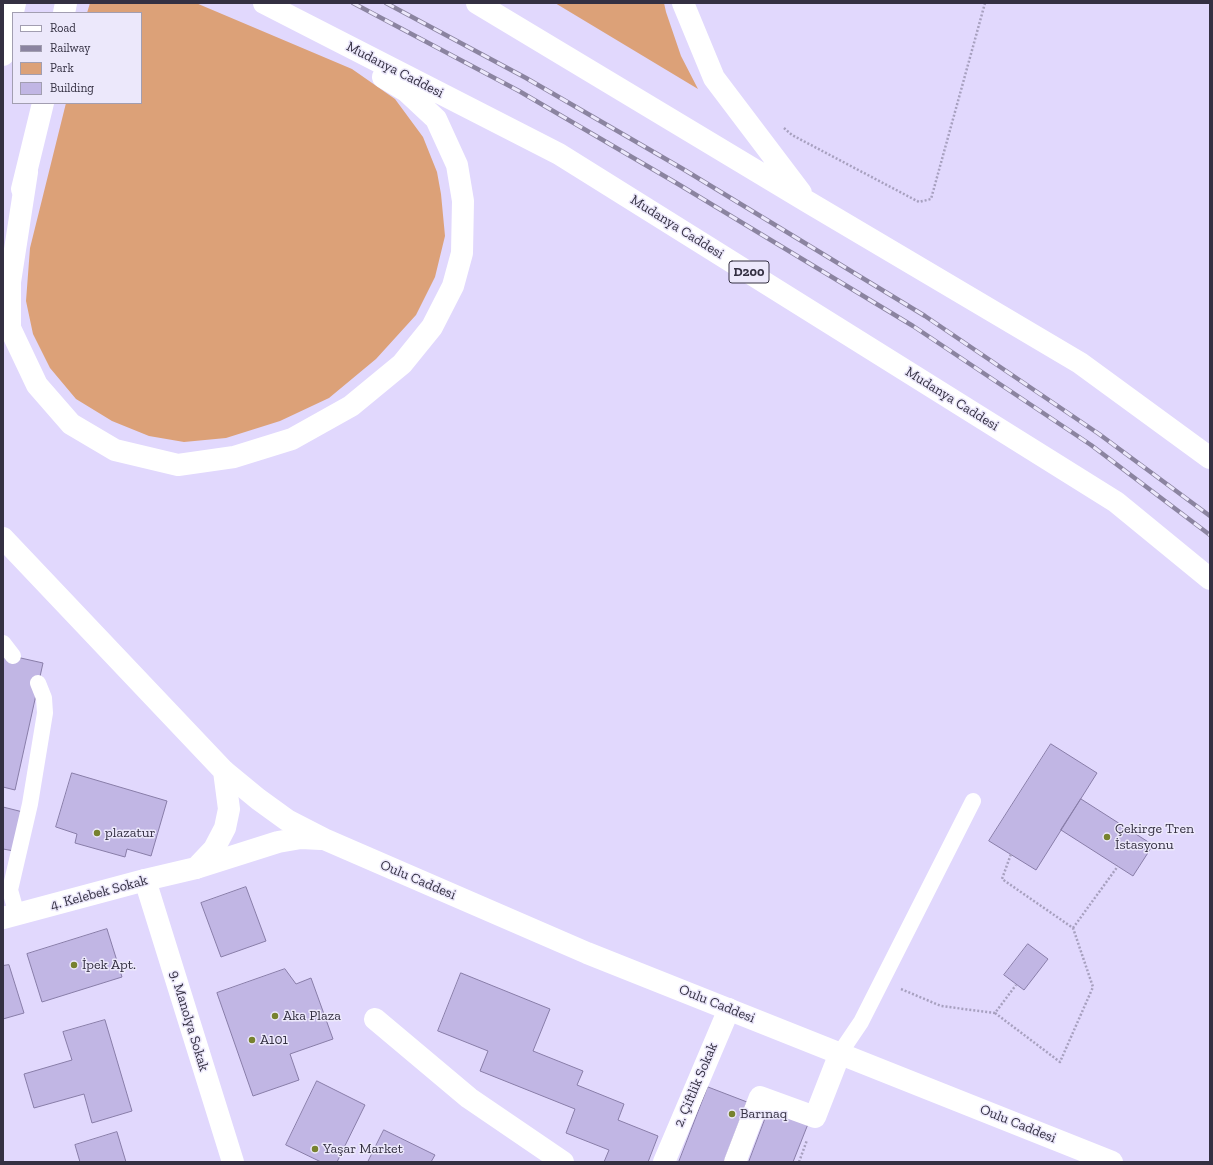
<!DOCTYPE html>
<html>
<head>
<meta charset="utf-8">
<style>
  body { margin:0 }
  #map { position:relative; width:1213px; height:1165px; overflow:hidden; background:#e1d8fd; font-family:"Zilla Slab",serif }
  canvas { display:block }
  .frame { position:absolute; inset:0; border:4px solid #343042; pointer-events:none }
  .legend { position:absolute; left:12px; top:12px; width:130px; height:92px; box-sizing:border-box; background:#ece8fb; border:1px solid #a29eb1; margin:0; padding:5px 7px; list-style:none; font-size:12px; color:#343042 }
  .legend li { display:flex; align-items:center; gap:8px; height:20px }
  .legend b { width:20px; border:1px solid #a29eb1 }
</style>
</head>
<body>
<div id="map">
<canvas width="1213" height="1165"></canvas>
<div class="frame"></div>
<ul class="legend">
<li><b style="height:5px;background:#fff"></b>Road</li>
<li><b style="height:5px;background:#8b84a0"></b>Railway</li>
<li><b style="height:11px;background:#dca178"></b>Park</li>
<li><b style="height:11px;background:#c1b6e4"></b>Building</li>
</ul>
</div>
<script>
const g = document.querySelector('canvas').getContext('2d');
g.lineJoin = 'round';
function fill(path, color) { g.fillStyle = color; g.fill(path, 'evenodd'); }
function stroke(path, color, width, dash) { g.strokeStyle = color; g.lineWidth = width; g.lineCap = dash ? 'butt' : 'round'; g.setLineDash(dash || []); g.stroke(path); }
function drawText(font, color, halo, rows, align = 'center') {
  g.font = font + ' "Zilla Slab",serif'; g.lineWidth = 3; g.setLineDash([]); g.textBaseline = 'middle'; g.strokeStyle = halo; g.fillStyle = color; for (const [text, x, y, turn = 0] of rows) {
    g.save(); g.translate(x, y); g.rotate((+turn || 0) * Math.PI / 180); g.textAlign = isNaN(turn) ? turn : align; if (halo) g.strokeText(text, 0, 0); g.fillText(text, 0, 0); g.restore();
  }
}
fill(new Path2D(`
  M90,3H196L352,69L395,99L423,137L437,172L441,194L445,236L435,277L416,315L376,359L329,398L280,421L226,438L184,442L149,436L112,421L76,399L50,368L33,334L26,301L30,248L66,103H141V13H87Z
  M555,3H664L666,12L681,56L698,89Z`), '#dca178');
const building = new Path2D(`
  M3,654L43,663L15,790L3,787Z
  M1051,744L1097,773L1036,870L989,841Z
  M72,773L167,801L151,856L127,849L125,857L75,843L77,834L56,827Z
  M1081,799L1153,845L1133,876L1061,830Z
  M3,807L23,812L14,851L3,849Z
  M246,887L266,941L221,957L201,903Z
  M107,929L122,977L42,1002L27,954Z
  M1028,944L1048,959L1024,990L1004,975Z
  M9,965L24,1013L3,1019V966Z
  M285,969L296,984L311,978L333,1039L290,1054L299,1080L253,1096L217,993Z
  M461,973L550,1009L533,1051L583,1071L577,1085L624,1104L618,1120L658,1136L648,1162H604L609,1150L566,1133L575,1109L480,1071L488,1051L438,1031Z
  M105,1020L132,1111L92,1123L84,1094L34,1108L24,1074L72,1060L63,1032Z
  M317,1081L365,1105L337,1162H321L286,1145Z
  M708,1087L747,1102L724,1162H679Z
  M769,1109L808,1124L793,1162H749Z
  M384,1130L435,1155L431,1162H368Z
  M117,1132L126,1162H80L75,1145Z`);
fill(building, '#c1b6e4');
stroke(building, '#887da8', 1);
stroke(new Path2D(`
  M784,128L792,135L919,202L931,199L985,3
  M1073,928L1118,866
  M901,989L941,1006L995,1013L1016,985
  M995,1013L1060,1062L1093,987L1073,928L1002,879L1011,854
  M799,1162L807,1140`), '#a7a0bf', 2.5, [2, 2]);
stroke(new Path2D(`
  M3,643L13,656
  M17,915L10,890L30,804L45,713L44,698L38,683
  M840,1053L861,1022L973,801`), '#fff', 16);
stroke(new Path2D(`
  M735,1162L760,1097L815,1117L840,1053`), '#fff', 22);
stroke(new Path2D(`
  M145,880L233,1162
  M375,1019L469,1098L563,1162
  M664,1162L729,1009`), '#fff', 22);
stroke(new Path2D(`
  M224,771L258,799L287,820L324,839L587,953L1112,1162
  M196,868L278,842L301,838L321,839`), '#fff', 22);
stroke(new Path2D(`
  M64,13L66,3
  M3,55L15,3
  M22,189L43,103
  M3,538L224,771L229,809L225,828L214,849L196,868L145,880L3,918`), '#fff', 22);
stroke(new Path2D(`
  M264,3L559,154L1116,502L1210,579
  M477,3L808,202L1080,363L1210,458
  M683,3L714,78L801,193
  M27,172L10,282V328L37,385L71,424L115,450L178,465L234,457L292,439L351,406L402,364L432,327L453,286L462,253L463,201L457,165L436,119L406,91L383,77`), '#fff', 22);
const rail = new Path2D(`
  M353,3L519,91L678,184L913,326L1091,445L1210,535
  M386,3L526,78L683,169L925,316L1099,434L1210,516`);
stroke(rail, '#8b84a0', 4.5);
stroke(rail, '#ece8fb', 3, [9]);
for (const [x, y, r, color] of [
  [97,833,4,"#77822f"],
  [1107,837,4,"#77822f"],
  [74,965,4,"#77822f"],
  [275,1016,4,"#77822f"],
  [252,1040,4,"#77822f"],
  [732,1114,4,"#77822f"],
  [315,1149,4,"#77822f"]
]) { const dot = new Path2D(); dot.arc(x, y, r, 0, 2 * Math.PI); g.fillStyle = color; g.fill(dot); stroke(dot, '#ece8fb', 1.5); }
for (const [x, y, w] of [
  [749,272,40]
]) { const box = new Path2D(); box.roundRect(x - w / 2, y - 11, w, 22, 3); g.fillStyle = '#ece8fb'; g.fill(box); stroke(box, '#343042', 1); }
drawText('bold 13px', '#343042', null, [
  ["D200",749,272]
]);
drawText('14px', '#343042', '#ece8fb', [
  ["Mudanya Caddesi",395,70,27],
  ["Mudanya Caddesi",677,227,32],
  ["Mudanya Caddesi",952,399,32],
  ["Oulu Caddesi",418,880,23],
  ["4. Kelebek Sokak",99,893,-15],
  ["Oulu Caddesi",717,1004,22],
  ["9. Manolya Sokak",189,1021,73],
  ["2. Çiftlik Sokak",696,1085,-67],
  ["Oulu Caddesi",1018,1124,22]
]);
drawText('14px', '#343042', '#ece8fb', [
  ["Çekirge Tren",1115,829],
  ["İstasyonu",1115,845],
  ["plazatur",105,833],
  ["İpek Apt.",82,965],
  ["Aka Plaza",283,1016],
  ["A101",260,1040],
  ["Barınaq",740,1114],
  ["Yaşar Market",323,1149]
], 'left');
</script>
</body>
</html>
